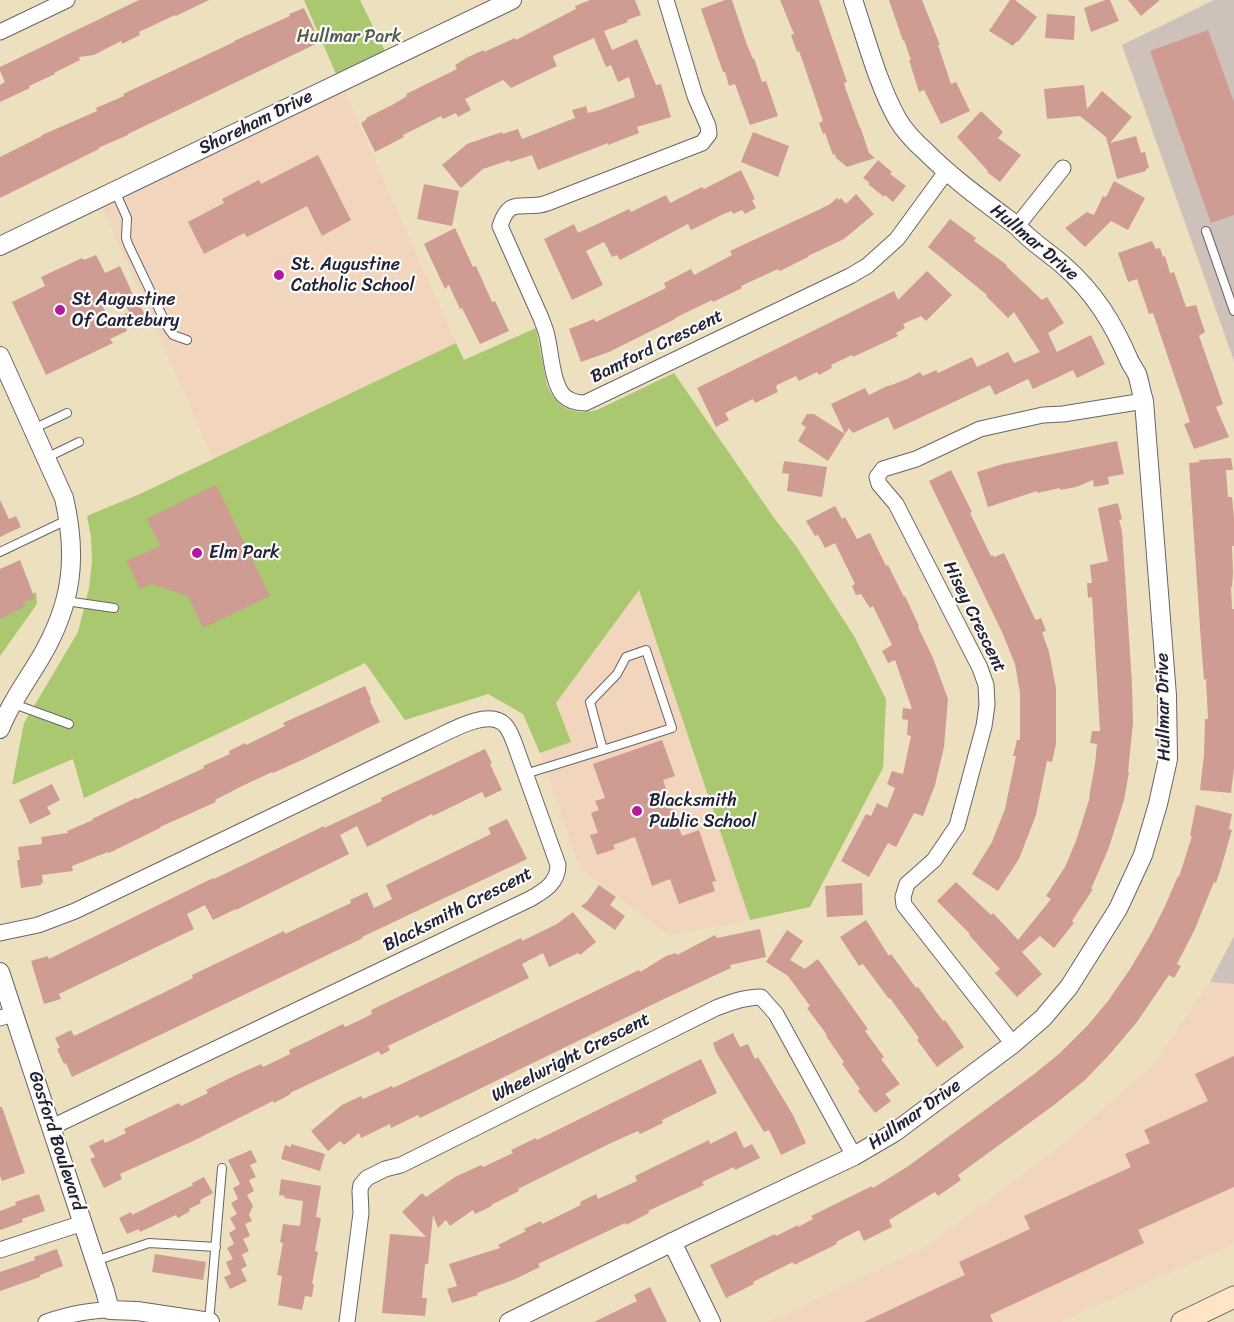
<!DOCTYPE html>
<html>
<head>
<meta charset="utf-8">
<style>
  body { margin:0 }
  canvas { display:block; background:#ede0bf }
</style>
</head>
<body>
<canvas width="1234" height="1322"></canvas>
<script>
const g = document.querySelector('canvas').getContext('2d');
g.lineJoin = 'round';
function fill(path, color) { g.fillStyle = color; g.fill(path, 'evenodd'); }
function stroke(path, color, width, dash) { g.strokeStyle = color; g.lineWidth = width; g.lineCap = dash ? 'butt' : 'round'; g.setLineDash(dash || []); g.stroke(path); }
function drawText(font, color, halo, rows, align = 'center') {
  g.font = font + ' Sriracha,sans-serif'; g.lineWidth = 4.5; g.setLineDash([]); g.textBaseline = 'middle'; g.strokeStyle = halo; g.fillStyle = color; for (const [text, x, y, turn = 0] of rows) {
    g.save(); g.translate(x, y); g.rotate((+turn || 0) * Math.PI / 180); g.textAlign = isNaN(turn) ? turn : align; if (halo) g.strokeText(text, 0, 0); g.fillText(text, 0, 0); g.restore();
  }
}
fill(new Path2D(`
  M344,90L456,343L213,459L102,207Z
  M639,589L750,920L669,935L580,869L540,753L571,742L556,703Z
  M1210,982L1234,984V1244L1060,1322H768L926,1247L1063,1144L1153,1065Z`), '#f1d5bd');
fill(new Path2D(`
  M1214,0H1234V361L1122,45Z
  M1234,936V984L1210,982Z`), '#cec1ba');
fill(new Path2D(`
  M304,0H360L385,51L336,74Z
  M536,328L547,385C556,408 573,416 597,410L674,373L774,518L796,546L854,636L886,699L883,768L810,907L750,920L639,590L556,703L571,742L540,753L523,714L488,694L405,720L365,663L84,798L73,759L12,785L24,723L78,632L89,588L92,562L91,537L87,516L140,494L456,343L464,360Z
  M36,592L37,604L0,656V612Z`), '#a9c870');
fill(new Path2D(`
  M139,0H209L176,16L175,15L139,32L140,35L122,44L121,41L94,55L79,57L80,60L54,73L55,74L29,86L30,88L0,102V85L5,82L0,71V67Z
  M590,0H635L641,15L627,20L628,22L604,31L612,50L637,39L656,85L661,84L671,117L637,127L639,133L608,145V143L538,170L532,155L510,162V160L483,169L461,188L442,165L467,144L502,132L503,134L518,129L522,139L575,118L572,110L586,106L588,113L600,110L635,97L629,77L618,82L611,65L606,67L594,38L553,56L554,57L553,58L557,66L511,88L503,80L465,99L471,110L458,117L456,113L443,119L441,116L403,135L404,137L375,152L361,123L367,119L366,118L392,105L407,96L406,94L457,69L455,65L468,57L484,50V52L515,38L516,40L568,13L576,9L575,6Z
  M725,0H732L747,45L753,59L754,58L762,82L766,81L778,116L750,125L735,84L729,86L725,72H723L701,9Z
  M780,0H819L847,82L844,83L846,90L860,128L861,129L869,153L875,158L847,167L836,158L835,154L833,155L825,133L823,134L819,123L823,121L804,65L799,51L797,52L791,35L794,34Z
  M889,0H922L940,45H938L951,84L956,82L970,111L941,124L924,90L919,92L909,60H911L904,40L903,41Z
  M1010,0H1015L1037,17L1018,42L1017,41L1013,46L989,31Z
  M1105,0H1110L1119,21L1091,32L1084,8Z
  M1128,0H1160L1141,16Z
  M304,8L320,42L128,134V135L98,148L99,149L0,198V157L42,136V135L97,111L96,108L124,96L123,94L234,42V41L290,16L289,14Z
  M1047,14L1075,16L1074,40L1045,38Z
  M1208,30L1234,102V215L1211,223L1150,51Z
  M1084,85L1087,109L1102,91L1132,117L1110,143L1136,136L1141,153L1145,152L1149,168L1146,169V171L1117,179L1106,137L1080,116L1047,119L1044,89Z
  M981,111L1003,132L998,138L1021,155L1000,182L987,172L988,171L957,137Z
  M753,132L789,146L778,177L741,162Z
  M318,155L351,220L322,236L307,206L247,237L244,233L204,254L188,222L224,203L222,199L259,180L261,184Z
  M878,160L892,172L890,174L906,186L893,202L885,195L884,197L868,184L870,183L863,178Z
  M741,170L755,199L752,200L756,208L745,214L742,210L733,214L732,211L726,213L691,230L688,224L620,260L617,255L612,257L604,242L586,251L603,285L572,300L544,239L574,224L578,233L629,209L631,212L666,195L670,203L702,187L704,189Z
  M1114,181L1145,198L1128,230L1111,221L1085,247L1065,228L1087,212L1094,215L1103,196L1106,197Z
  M424,184L459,191L452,226L417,219Z
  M856,194L874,214L844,239L808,256V257L780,271L778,269L741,286L742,288L713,302L712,300L675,318V319L609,352L581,362L569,329L594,319L596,322L666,288L664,283L691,269L694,275L732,255L730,251L816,211L830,204L837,198L839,200L841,198L846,204Z
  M950,219L976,238L974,241L1007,265L1006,266L1042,300L1047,297L1064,323L1048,333L1057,352L1091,335L1105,364L1077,378L1073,370L1033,389L1028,379L995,395L990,385L894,430L888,417L853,433L849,428L845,434L831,404L865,388L869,395L889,385V386L907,379L920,372L923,376L936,370L938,373L972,357L977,367L1008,352L1014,363L1040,352L1014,312L1008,318L986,296L987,295L928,247Z
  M455,228L473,267L476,266L492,302L495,301L509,331L480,344L462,308L460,309L449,285L445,289L424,244Z
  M1152,241L1156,249L1160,248L1163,257L1165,256L1170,273L1174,272L1186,307L1196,305L1205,332L1199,336L1223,404L1216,407L1229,437L1194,449L1184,424L1190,422L1153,313L1149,314L1137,279L1128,282L1118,253Z
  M96,255L105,273L120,266L139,308L141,307L145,316L125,326L127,331L110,339L113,343L46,375L12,302L45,286L41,277L82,258L84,260ZM119,292L129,312L110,321L100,301Z
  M927,271L952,295L926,321L921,316L903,324L905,328L896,333L898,336L853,357L852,355L831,365L832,368L819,375L817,372L799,381L796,376L777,385L776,387L778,392L755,403L753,399L725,413L729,420L716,427L697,388L894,291L898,300Z
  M807,414H814L845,434L828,461L798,441L806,427L801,424Z
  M1117,441L1124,474L1108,477L1109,484L1094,487L1093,480L1076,487L1060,490V488L1037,493V491L988,507L977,472L1003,464Z
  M1231,458L1233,470H1226L1228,497H1232L1234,519V546H1232L1233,573L1232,587H1231L1232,609H1234V768L1231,793L1200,790L1204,754L1205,719H1208L1206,679L1204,680L1201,642L1189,463L1200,462L1198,460Z
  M784,461L827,467L822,497L787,491L789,474L782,473Z
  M951,470L972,512L970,513L991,556L993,555L994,557L1004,553L1035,619L1036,620L1041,618L1046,631L1042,632L1049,652L1056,688V744L1052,762L1047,761L1036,815L1019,859L998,891L972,874L992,842L1005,809L1016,756H1013L1017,740H1020V693L1015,664L1002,632L929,481Z
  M216,485L270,596L203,628L188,596L151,584L140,589L127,561L160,546L147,519Z
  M0,500L9,519L16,516L21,527L0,537Z
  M1118,503L1122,519L1119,520L1122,531L1125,575L1132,684L1133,723L1128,772H1129L1124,800L1108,850L1091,889H1093L1072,921L1074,923L1054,948L1040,936L1022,952L1042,974L1017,997L995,973L1000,969L969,935L970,934L937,901L956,882L991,915L993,913L1018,940L1051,899L1046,896L1065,867L1076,841L1090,797H1089L1095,764L1097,744L1090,743L1092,731H1100L1092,597L1088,598L1087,583H1092L1090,565L1108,561L1098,508Z
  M835,506L842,519L845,517L857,539L870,533L886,566L888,565L904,597L905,596L919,626L918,627L933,658L948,699L944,747L935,785L923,816L914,813L896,847L888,843L869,877L841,861L866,814L871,816L877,803L887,808L895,788L887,784L892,771L903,774L911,736L907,735L908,720L902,719L903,708L912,709L895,660L888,663L882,651L892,645L873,606L870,608L861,594L856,595L852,586L855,584L835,543L825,548L818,535L815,536L806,521Z
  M20,560L35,599L23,602L26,606L0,619V569Z
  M365,686L371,700L370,701L380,722L302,760L273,773L272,772L242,786L215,800L216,802L160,827V828L109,853L108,852L72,866L73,871L42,875L43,883H41V885L21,888L17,860H20L18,847L42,844L41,837L68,833L67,831L93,820L92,819L136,798L137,799L204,768L203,766L230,754L229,751L245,743L246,745L285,726L283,723Z
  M662,740L675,776L663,780L682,836L699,830L716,881L712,882L715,891L679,904L670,879L652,886L635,837L613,845L615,849L597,855L590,835L598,833L591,813L599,810L595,801L605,798L593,764Z
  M485,749L492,763L490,764L502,790L485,798L482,792L433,816L432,814L367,847L357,826L340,835L349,854L236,910V909L213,920L205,905L187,914L194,929L59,994L61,999L44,1004L31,961L48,956L49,959L213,878L214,879L241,866L324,826V828L382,801L381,798Z
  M52,784L60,800L47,807L51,814L30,824L19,800Z
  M1196,805L1232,814L1229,829L1232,830L1221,868L1216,883L1214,882L1194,931L1177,964L1181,966L1174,978L1169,975L1137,1022L1109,1055L1085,1080L1054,1105L958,1175L961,1180L938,1196L935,1192L889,1220L892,1227L864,1241L859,1230L836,1242L837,1244L794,1265L793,1262L753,1282L754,1284L726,1298L710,1265L775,1234L776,1236L798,1225V1227L813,1219L811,1216L872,1186L873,1188L907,1167L1033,1075L1060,1053L1088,1025L1108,1001L1130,969L1151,934L1165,906L1178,876L1179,877L1192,836H1190Z
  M507,819L527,859L362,937L363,938L296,970L72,1077L66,1063L64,1064L57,1049L60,1048L55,1038L71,1030L74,1036L167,991L193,978L192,975L284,931L285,934L351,903L350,900L367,892L374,908L392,899L386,885L491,834L488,828Z
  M862,883L863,915L827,917L825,886Z
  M599,885L616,897L610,905L625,916L615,930L581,906L587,902Z
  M573,912L596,942L580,955L578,953L549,967L543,953L522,964L529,978L388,1046L390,1050L381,1055L379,1051L290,1093L291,1094L274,1103L273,1101L191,1142L120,1174L122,1179L104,1188L90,1159L95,1157L89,1146L103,1139L105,1143L126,1133L124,1129L179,1103L181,1106L208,1093L206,1090L234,1076L261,1064L263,1067L290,1054L289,1050L304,1043L343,1024L345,1027L356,1022L372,1014L371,1010L521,938L522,941L557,924Z
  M866,920L889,956L891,954L916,988L918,987L943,1021L945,1020L964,1047L937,1067L917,1040L919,1038L890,998L889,999L863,964L859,966L840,937Z
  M760,929L766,957L730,965L731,968L664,999L420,1118L418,1115L391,1128L390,1124L361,1138L359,1133L344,1145L340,1141L328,1151L311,1131L342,1105L361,1096L363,1099L392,1086L393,1088L486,1044L639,970L640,972L666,956L676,953L677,955L715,935L717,938Z
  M787,930L803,941L790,960L805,969L818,959L868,1029L865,1031L884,1057L881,1059L900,1084L885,1094L891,1101L875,1113L858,1091L860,1089L842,1064L844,1062L826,1036L827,1035L807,1008L810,1006L788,976L766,962Z
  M733,1033L740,1047L748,1044L755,1059L758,1057L793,1115L806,1143L781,1155L769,1130L764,1132L716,1052L713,1043Z
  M1234,1056V1187L1138,1230L1144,1243L990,1315L993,1322H864L965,1275L959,1262L1030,1229L1024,1216L1131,1167L1125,1154L1150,1143L1144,1130L1208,1101L1195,1074Z
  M701,1059L717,1093L662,1120L663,1123L640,1134L638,1131L611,1143L518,1189L519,1191L491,1205L492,1206L475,1214L473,1210L450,1226L446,1220L438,1228L433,1215L428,1264H425L422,1298H427L425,1316L382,1313L390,1234L426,1237L402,1212L422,1193L426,1197L455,1177L481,1165L483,1167L513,1153L511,1150L536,1138L537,1140Z
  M0,1107H2L25,1173L2,1181L0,1176Z
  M736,1131L744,1148L752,1144L760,1158L735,1170L734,1167L702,1182L704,1185L648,1211L649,1213L626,1225L625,1223L538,1264L540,1267L513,1280L477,1293L478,1295L452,1303L447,1289L457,1286L449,1264L500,1248L498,1245L526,1231L524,1229L541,1221L542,1224L581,1205L580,1202L596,1194L598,1199L637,1181L635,1176L709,1140L710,1144Z
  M291,1144L325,1154L320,1171L281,1159L285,1145L291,1147Z
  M251,1150L257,1162L250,1165L256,1177L249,1180L254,1191L247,1195L253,1206L249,1215L252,1221L245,1224L250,1236L243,1239L249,1251L237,1257L242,1255L247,1266L241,1269L247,1281L230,1289L224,1277L231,1274L226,1262L233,1259L227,1248L234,1244L229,1233L236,1229L230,1218L237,1214L231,1203L238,1199L233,1188L240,1184L228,1160Z
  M204,1177L213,1193L200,1200L201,1203L189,1209L190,1211L178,1218L176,1215L140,1232L139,1229L127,1234L119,1218L131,1212L132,1215L193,1185L192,1183Z
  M281,1179L321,1186L316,1217L321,1218L315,1251L318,1252L312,1284H314L312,1297L305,1296L302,1310L278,1305L282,1276L277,1275L283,1243L280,1242L283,1224L300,1226L303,1201L284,1198L285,1196L279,1195Z
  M39,1194L45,1211L22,1219L23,1222L0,1230V1211L16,1205L15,1202Z
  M57,1249L63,1266L40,1275V1277L0,1291V1272L35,1260L34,1257Z
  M155,1254L206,1262L203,1280L152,1272Z
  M650,1287L667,1322H594L637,1301L634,1295Z`), '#cf9c93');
const service = new Path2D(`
  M115,191L127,218L126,238L128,244L168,328L173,335L187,340
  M1206,231L1234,311
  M33,429L67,413
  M46,458L79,442
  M0,552L67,520
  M66,601L114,608
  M14,704L69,724
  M525,774C574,759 623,744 672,728L646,650L626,657L617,674L590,702L603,750
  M95,1261L149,1243L216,1247
  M209,1322L222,1168`);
const minor = new Path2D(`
  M666,0L695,96L708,126L709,134L702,143L555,200C550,202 545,204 540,205C517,208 509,199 500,226L541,318C543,324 546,330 547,336C551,352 552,382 563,395C569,401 577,403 585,403L850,276L867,266L897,239L946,172
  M0,32L67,0
  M1017,226L1063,168
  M0,933L38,925L75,911L429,741C447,733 488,707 505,725C509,729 512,737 514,742L558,865C558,883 544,891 530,899L52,1127
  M0,1018L13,1014
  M1013,1044L904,905L903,897L907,884L934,860L957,826L984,726L987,705L986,685L980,668L896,504L879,484L877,477L883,469L916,459L980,429L1043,415L1063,414L1144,401
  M0,1250L83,1223
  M46,1322C67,1315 88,1310 110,1310
  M347,1322L361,1213L360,1191L361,1185L367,1178L385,1169L401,1165L716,1008C731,1002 745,997 761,997L776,1014L854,1156`);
const tertiary = new Path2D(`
  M0,246L512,0
  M0,356L64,498C78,558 72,604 41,657C27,681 10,703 0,729
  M0,972L105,1291L110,1310L137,1311L210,1322
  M672,1242L711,1322
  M509,1322L687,1235L854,1156L895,1132L1013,1044L1043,1018L1069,987L1118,909L1143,855L1158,804L1168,759L1167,696L1144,401C1141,392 1140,383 1137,374C1135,370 1132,366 1130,362C1113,323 1095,293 1063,265C1048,252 1030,241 1017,226C985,202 953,179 925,151C915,142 905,132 898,120C878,85 866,38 853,0`);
const secondary = new Path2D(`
  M1182,1322L1234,1297`);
stroke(service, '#696469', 10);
stroke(minor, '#696469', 17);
stroke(tertiary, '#696469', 20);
stroke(secondary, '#696469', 23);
stroke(service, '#fff', 8);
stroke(minor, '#fff', 15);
stroke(tertiary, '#fff', 18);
stroke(secondary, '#ffe4c6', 21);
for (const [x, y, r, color] of [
  [279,275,6,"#b5179e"],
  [60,310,6,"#b5179e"],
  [197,553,6,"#b5179e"],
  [637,811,6,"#b5179e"]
]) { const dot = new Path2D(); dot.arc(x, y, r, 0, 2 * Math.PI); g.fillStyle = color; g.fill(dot); stroke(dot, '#fdfcf7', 2); }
drawText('18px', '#515c4e', '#fdfcf7', [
  ["Hullmar Park",349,37]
]);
drawText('18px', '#22223b', '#fdfcf7', [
  ["Shoreham Drive",256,123,-26],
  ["Hullmar Drive",1034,243,40],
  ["Bamford Crescent",657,347,-26],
  ["Hisey Crescent",974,617,64],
  ["Hullmar Drive",1164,707,-91],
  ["Blacksmith Crescent",458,910,-27],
  ["Wheelwright Crescent",571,1058,-27],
  ["Hullmar Drive",915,1115,-35],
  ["Gosford Boulevard",56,1141,72]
]);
drawText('18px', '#22223b', '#fdfcf7', [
  ["St. Augustine",291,265],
  ["Catholic School",291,286],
  ["St Augustine",72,300],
  ["Of Cantebury",72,321],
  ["Elm Park",209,553],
  ["Blacksmith",649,801],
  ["Public School",649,822]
], 'left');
</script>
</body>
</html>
